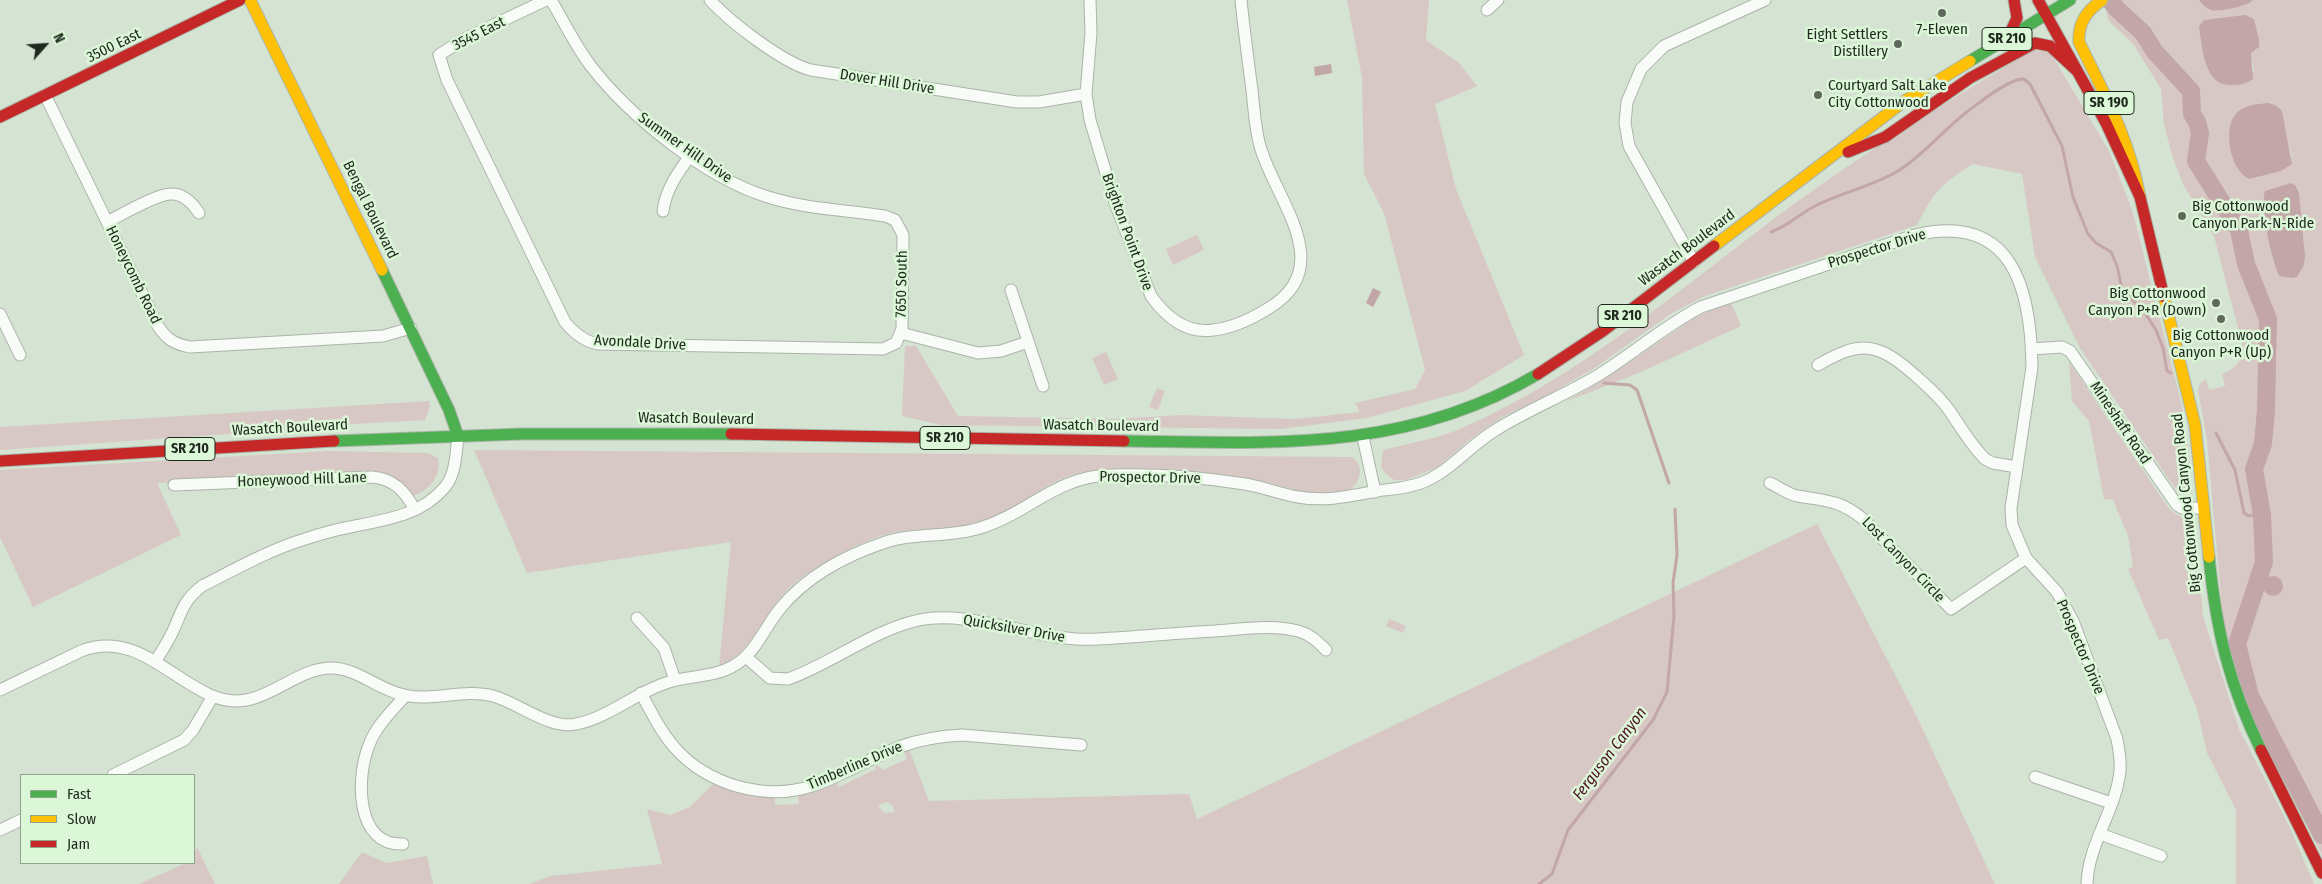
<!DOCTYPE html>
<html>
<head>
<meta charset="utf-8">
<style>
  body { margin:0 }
  #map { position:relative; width:2322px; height:884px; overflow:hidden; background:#d4e3d2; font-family:"Fira Sans Condensed",sans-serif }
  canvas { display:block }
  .legend { position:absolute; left:20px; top:774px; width:175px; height:90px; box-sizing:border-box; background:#dcf7d8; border:1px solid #90a48d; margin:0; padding:6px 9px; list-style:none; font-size:15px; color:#1e281d }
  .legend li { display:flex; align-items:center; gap:10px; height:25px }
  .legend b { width:25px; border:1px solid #90a48d }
  .north { position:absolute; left:20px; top:20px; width:50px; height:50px; -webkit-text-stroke:4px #dcf7d8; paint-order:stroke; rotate:64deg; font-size:14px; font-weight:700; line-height:20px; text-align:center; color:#1e281d }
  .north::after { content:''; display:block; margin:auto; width:18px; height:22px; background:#1e281d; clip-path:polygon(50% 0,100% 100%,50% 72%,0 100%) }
</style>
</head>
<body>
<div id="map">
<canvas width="2322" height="884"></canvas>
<ul class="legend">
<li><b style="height:6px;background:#4caf50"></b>Fast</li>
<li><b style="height:6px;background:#ffc107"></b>Slow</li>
<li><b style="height:6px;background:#c62828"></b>Jam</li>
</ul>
<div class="north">N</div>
</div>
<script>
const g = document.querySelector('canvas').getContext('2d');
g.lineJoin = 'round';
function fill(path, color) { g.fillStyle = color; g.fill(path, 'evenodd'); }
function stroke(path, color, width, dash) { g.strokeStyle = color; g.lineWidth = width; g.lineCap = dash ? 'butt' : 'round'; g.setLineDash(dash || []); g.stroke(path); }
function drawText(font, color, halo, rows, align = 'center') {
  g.font = font + ' "Fira Sans Condensed",sans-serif'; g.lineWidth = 5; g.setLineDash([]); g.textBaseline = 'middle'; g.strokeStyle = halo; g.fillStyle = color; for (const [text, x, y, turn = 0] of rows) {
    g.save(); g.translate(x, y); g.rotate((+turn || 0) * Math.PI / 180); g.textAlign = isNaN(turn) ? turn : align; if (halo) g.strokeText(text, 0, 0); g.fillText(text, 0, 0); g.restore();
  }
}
fill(new Path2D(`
  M1347,0H1429L1426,40L1459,63L1477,86L1435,104L1456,189L1524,355L1465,391L1367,418L1281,429L941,425L902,416L905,346H916L958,416L1114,419L1181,415L1295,419L1360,412L1355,403L1415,389L1425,370L1384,213L1364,174L1362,78Z
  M2113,0H2199L2209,9L2252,2L2253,0H2322V855L2262,738L2232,661L2223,619L2207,440L2198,390L2200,384L2206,379L2209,390L2225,386L2222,374C2236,369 2244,359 2242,343L2214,236L2183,184L2172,155L2164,124L2161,89L2134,45L2109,21L2105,7ZM2257,30L2259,38L2251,53L2254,72L2212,76L2204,54ZM2281,111L2292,158L2234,160L2229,133ZM2297,186L2304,242L2291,278L2279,276L2271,251L2263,196ZM2267,578H2279L2283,584L2278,595L2271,596L2264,590L2263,583Z
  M2038,47L2052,55L2110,153L2133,213L2182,406L2190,462L2189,492L2186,495L2179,494L2080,348L2035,257L2022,174L1973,164C1941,184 1934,191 1917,225L1705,296L1672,313L1596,367L1545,397L1504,416L1469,440L1438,467L1406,480H1394L1386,474L1381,467L1383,450C1409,443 1438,439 1462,428C1585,374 1680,288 1787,209C1868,150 1951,99 2038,47Z
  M1197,235L1204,250L1173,265L1166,249Z
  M1731,303L1741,326L1641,372L1565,402L1598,383L1697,316Z
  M1106,352L1118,379L1104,385L1092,358Z
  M2069,362L2170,510L2195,526L2203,616L2239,729L2289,826L2314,884H2236V810L2207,753L2197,709L2168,638L2159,640L2128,569L2133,567L2128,536L2113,500L2104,499L2089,421L2072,401Z
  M1157,388L1165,391L1158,410L1149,407Z
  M429,401L430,407L425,420L318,426L315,428L0,450V427Z
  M474,450L1352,457C1358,461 1360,466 1360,473C1359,482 1353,489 1344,492C1318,500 1291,488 1266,482C1249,478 1231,476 1214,474C1177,469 1135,467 1097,470C1050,474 1028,504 988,520C952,534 918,525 884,535C859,542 818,565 797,581C773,600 761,630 741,652C735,658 726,662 719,667L731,542L527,573Z
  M327,451L428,453L438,458C442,476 429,490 413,496C402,484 394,476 378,472L157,483L181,535L33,607L0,537V470Z
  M1817,524L1917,717L1995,884H529L551,876L662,864L647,809L670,815L690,807L713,784C756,799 795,803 837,783L839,787L876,769L875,767L877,765L883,770L907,759L904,751L909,749L929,801L1189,794L1197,819ZM798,796L799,804L775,805V798ZM887,802L892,805L895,812L884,813L878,805Z
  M1389,619L1406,626L1403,633L1386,626Z
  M197,847L215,884H139L186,863H194V853Z
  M362,852L386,863L427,856L433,884H339Z`), '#d8c8c5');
fill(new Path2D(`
  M2199,0H2253C2249,6 2219,12 2211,10C2206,8 2202,4 2199,0Z
  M2245,15L2254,19L2259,39V47L2251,53L2253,79C2246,84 2240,85 2231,85C2204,87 2202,46 2199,26L2204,20Z
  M1331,64L1332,73L1315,76L1314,67Z
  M2268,103L2275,105L2282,111L2292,164L2281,171L2249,179C2230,170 2223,130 2235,115C2242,105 2257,104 2268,103Z
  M2291,183L2296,186L2299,193L2305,256L2304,265L2297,277L2291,278L2279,276C2272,259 2259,208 2265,191Z
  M1373,288L1381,292L1373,307L1366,303Z
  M2263 586a10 10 0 1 1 20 0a10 10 0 1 1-20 0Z`), '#c3a6a7');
stroke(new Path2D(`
  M1771,232C1789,226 1800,213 1817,205C1843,192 1873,186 1898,171C1924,155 1944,129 1968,111C1979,103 2011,77 2024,79L2030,84L2062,146L2073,197L2088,234L2096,243L2111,252L2117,266L2122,289L2145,313L2156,330L2163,348L2167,371L2171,373
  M1604,383L1630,385L1637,390L1669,483
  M2216,433L2235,470L2244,513L2249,516L2261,513
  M1539,884L1552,874L1568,830L1653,720L1667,692L1674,616L1673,583L1677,555L1675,509`), '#c3a6a7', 3);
stroke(new Path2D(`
  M2110,0L2117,9L2143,33L2155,52L2191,91L2192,114L2197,122L2200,133L2196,161L2239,230L2246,264L2268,319L2266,410L2263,444L2254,469L2262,515L2264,562L2237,644L2250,696L2322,835`), '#c3a6a7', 18);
const street = new Path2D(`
  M546,0L464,39L439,55L447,80L565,322C574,333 584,342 599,344L883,349L896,343L902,329L903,235L895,220L885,216C846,210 806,209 768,197C706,178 630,117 590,65C575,45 564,22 551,0
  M710,0C730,22 783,63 811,70L1017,102H1039L1086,94
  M1090,0L1091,33L1086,94L1090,120L1115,203L1151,296C1166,317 1186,334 1213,330C1233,328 1253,318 1269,308C1339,266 1274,198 1260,146C1255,128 1254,109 1252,90C1248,60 1244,30 1241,0
  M1487,10L1498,0
  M45,95L158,326C167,340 175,344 190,347L383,336L411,328
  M663,211C666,189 677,174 690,156
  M107,222C121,215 158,193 172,194C184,194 193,204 199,213
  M1694,262L1629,146L1625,123L1627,102L1641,69L1664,46L1765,0
  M1011,290L1043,386
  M0,314L20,355
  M901,333L978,353L1001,351L1028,342
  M2031,349L2062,347L2070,351L2177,505L2182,508H2203
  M1818,365C1862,339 1879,343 1917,377C1928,387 1940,397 1949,410C1960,426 1971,445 1985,459L1993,463L2017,467
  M1363,437L1375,492
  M1770,483C1779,487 1789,495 1798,496C1827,501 1840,500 1863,519L1951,609L2026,558
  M174,485L372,477C394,479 405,491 415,510
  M637,618L664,648L675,680
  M746,657L770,678L788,679C831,664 873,630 919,620C973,609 1039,643 1098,639C1137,637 1176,633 1215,631C1242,629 1273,624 1298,631C1310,634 1318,642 1326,650
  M155,662C161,652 168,642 173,631C182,611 183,601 202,586C234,570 267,551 302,540C317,535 334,530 350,527C384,520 421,516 445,487C456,474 456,452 458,436
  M0,690L81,651C133,631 166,675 210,695C259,717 286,671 329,668C357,667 378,690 404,695C434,702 463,688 493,696C519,703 550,730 576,724C608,718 635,693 666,683C692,674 719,679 742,660C758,647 766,626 779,610C804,578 844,556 883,543C914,532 948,538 980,528C1029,513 1056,476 1111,475C1156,474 1201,477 1245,484C1263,487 1280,494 1298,497C1325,502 1350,496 1377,491C1392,489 1407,488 1421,483C1450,472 1468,447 1494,431C1527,410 1563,396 1597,376C1633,354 1664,326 1701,307L1915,235C2013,212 2031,289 2032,367L2011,508L2012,525L2026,558L2057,592L2073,621L2117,739C2119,750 2121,760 2120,771C2116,810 2088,844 2087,884
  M641,693C651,712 661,732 675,748C708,785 765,801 812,786C843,776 871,757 902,746C922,739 942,736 962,735L1081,745
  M113,775L184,740L193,730L213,696
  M2035,777L2111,803
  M0,830L21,820
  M2100,834L2161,856
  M403,844C355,846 356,777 369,745C376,726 392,711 405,696`);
const fast = new Path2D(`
  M1970,61L2070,0
  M382,270L449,410L458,436
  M334,441L521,434H731
  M1124,441C1271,443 1405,453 1538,374
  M2209,557C2216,629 2229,685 2261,750`);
const slow = new Path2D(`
  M250,0L382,270
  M2102,0C2087,11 2078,22 2079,42C2105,95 2129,138 2140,197
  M1714,246L1903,102L1970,61
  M2164,297L2195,425L2209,557`);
const jam = new Path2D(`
  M2038,0L2106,123L2140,197L2164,297
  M2007,39L2017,18L2014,0
  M0,117L240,0
  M1848,152L1885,137L1970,78L2035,43L2050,46L2077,71
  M1538,374L1603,331L1714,246
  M731,434L1124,441
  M0,461L334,441
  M2261,750L2322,873`);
stroke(street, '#aab5a8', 13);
stroke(fast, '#aab5a8', 13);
stroke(slow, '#aab5a8', 13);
stroke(jam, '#aab5a8', 13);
stroke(street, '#f9fbf8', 11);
stroke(fast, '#4caf50', 11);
stroke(slow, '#ffc107', 11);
stroke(jam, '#c62828', 11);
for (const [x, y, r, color] of [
  [1942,13,5,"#5e695c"],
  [1898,44,5,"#5e695c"],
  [1818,95,5,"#5e695c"],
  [2182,216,5,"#5e695c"],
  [2216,303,5,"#5e695c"],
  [2221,319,5,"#5e695c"]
]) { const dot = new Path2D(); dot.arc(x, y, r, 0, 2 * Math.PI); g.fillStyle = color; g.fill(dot); stroke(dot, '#dcf7d8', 2); }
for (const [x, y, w] of [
  [2007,39,50],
  [2109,103,50],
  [1623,316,50],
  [945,438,50],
  [190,449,50]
]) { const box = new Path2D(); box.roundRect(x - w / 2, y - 11.5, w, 23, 4); g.fillStyle = '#dcf7d8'; g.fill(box); stroke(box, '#1e281d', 1); }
drawText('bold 14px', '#1e281d', null, [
  ["SR 210",2007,39],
  ["SR 190",2109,103],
  ["SR 210",1623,316],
  ["SR 210",945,438],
  ["SR 210",190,449]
]);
drawText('15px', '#1e281d', '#dcf7d8', [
  ["7-Eleven",1942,30],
  ["Eight Settlers",1888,35,"right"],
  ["Distillery",1888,52,"right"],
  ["Courtyard Salt Lake",1828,86,"left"],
  ["City Cottonwood",1828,103,"left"],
  ["Big Cottonwood",2192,207,"left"],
  ["Canyon Park-N-Ride",2192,224,"left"],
  ["Big Cottonwood",2206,294,"right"],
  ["Canyon P+R (Down)",2206,311,"right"],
  ["Big Cottonwood",2221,336],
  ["Canyon P+R (Up)",2221,353]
]);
drawText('15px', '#1e281d', '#dcf7d8', [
  ["3545 East",479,34,-27],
  ["3500 East",114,46,-26],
  ["Dover Hill Drive",887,82,9],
  ["Summer Hill Drive",685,148,35],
  ["Bengal Boulevard",370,210,64],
  ["Brighton Point Drive",1127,232,70],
  ["Wasatch Boulevard",1687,248,-37],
  ["Prospector Drive",1877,249,-17],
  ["Honeycomb Road",133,275,64],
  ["7650 South",902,284,-89],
  ["Avondale Drive",640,343,3],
  ["Wasatch Boulevard",696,419,1],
  ["Mineshaft Road",2120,423,56],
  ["Wasatch Boulevard",1101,426,1],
  ["Wasatch Boulevard",290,428,-3],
  ["Prospector Drive",1150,478,1],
  ["Honeywood Hill Lane",302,480,-2],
  ["Big Cottonwood Canyon Road",2187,503,-96],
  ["Lost Canyon Circle",1903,560,46],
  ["Quicksilver Drive",1014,629,10],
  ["Prospector Drive",2080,647,67],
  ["Timberline Drive",855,766,-23]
]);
drawText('italic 16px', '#4e1225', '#dcf7d8', [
  ["Ferguson Canyon",1610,754,-53]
]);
</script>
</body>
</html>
